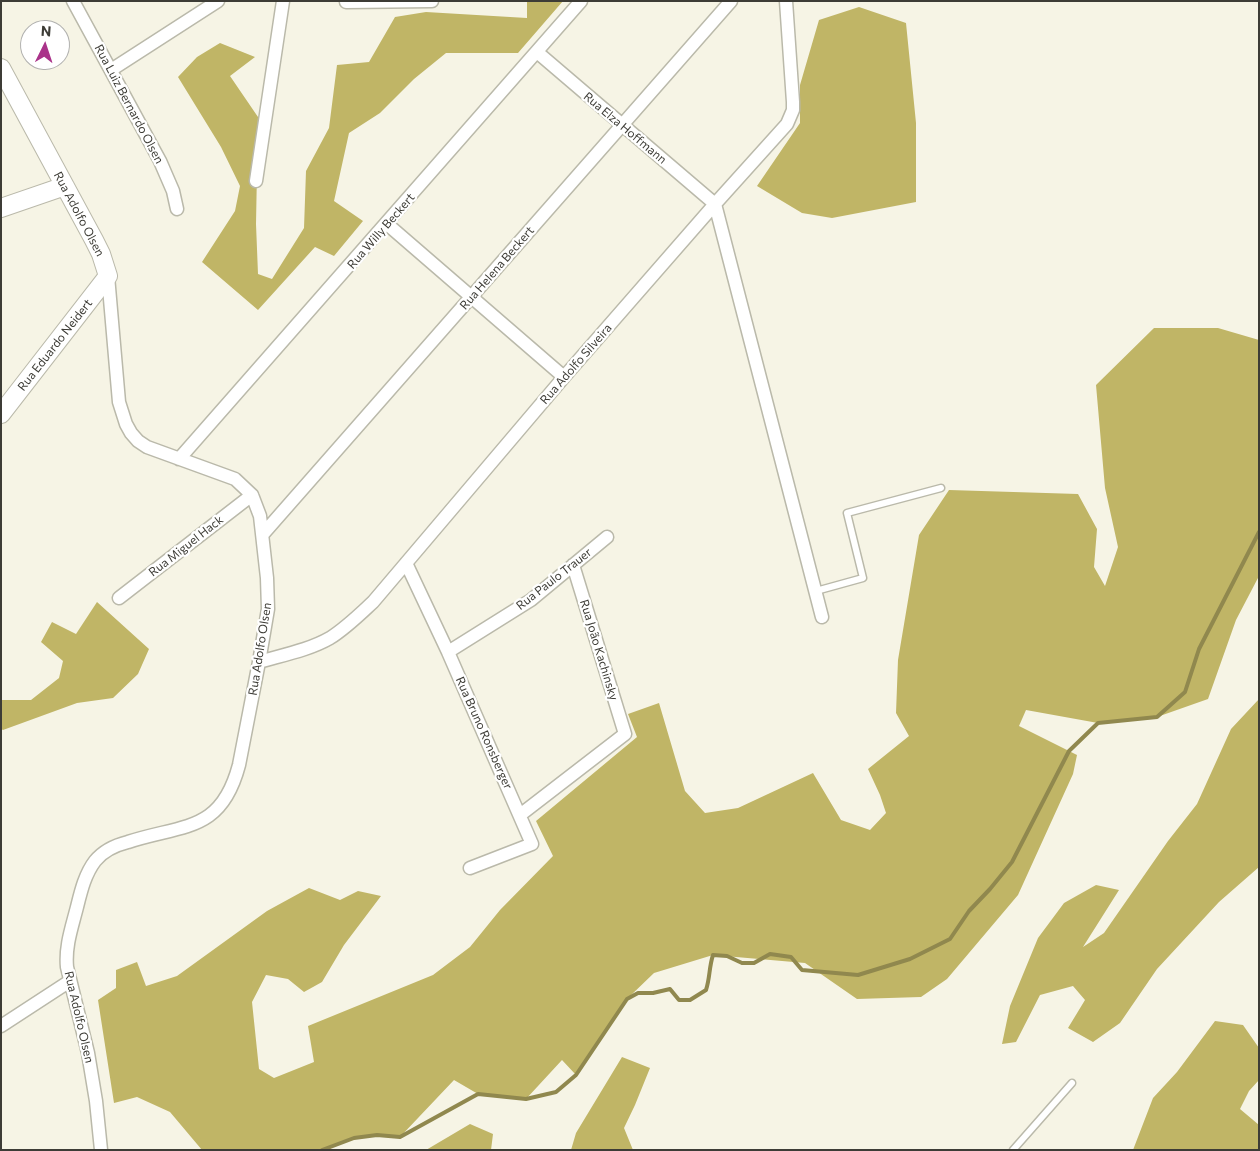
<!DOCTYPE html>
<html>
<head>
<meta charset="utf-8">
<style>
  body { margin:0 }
  #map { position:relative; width:1260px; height:1151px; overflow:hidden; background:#f6f4e5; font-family:Commissioner,sans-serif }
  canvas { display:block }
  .frame { position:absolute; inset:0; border:2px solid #3d3c36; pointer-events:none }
  .north { position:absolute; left:20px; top:20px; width:50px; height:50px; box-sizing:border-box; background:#fff; border:1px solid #b1b1af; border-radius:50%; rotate:4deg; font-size:14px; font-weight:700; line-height:20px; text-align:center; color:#3d3c36 }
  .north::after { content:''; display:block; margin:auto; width:18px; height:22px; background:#aa338a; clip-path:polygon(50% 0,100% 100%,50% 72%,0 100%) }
</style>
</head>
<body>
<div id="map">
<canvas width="1260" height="1151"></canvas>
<div class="frame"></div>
<div class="north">N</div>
</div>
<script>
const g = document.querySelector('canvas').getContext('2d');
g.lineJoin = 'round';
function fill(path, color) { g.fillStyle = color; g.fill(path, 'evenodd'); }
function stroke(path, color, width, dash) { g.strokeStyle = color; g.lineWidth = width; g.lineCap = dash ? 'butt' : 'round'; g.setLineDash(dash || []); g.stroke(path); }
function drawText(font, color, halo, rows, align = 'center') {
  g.font = font + ' Commissioner,sans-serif'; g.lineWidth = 4.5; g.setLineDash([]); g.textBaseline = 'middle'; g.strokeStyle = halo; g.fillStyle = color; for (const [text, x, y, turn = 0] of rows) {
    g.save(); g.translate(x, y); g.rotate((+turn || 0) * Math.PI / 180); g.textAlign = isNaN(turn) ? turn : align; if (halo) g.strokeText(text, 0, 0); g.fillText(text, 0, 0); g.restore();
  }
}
fill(new Path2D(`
  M527,1H563L518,53H446L414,79L380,113L349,133L334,201L363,221L334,256L315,247L258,310L202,262L235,211L240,186L221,147L178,77L197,57L220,43L255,57L230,76L258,117L256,224L258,274L272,279L304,228L306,171L329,128L337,65L369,62L395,17L426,12L527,18Z
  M859,7L906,23L916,123V202L832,218L802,213L757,186L800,123V85L819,20Z
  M1154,328H1218L1259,340V576L1236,620L1208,699L1157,717L1098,723L1026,710L1019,726L1077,755L1073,774L1018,895L947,979L921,997L857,999L805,963L713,955L654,973L627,999L576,1075L562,1060L526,1099L478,1094L454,1080L400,1137L377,1135L354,1138L322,1150H202L170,1112L137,1097L114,1103L98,1000L116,988V970L137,962L146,986L177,976L267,911L309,888L340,900L358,891L381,896L344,945L322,982L304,992L288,979L266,975L252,1002L259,1069L274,1078L314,1062L308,1026L433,975L470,947L500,910L553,856L536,821L637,737L628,714L659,703L685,791L705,813L738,808L813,773L841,820L870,830L886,813L880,795L868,769L909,736L896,713L898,660L919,535L949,490L1078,494L1097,529L1094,567L1105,586L1118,547L1105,488L1096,385Z
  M97,602L149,649L138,674L113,698L77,703L3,730L1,729V700H31L59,678L63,661L41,642L52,622L76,634Z
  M1259,699V867L1219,902L1157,969L1120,1023L1093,1042L1068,1028L1085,1000L1073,986L1040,995L1016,1042L1002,1044L1010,1006L1038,938L1064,903L1096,885L1119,890L1083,947L1104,933L1168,841L1197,804L1231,729Z
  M1215,1021L1243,1025L1259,1048V1080L1249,1091L1240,1109L1259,1125V1150H1133L1153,1098L1177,1072Z
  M622,1057L650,1068L635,1105L624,1128L633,1150H571L576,1133Z
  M470,1124L493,1134L491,1150H426Z`), '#c0b566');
stroke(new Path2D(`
  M322,1150L354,1138L377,1135L400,1137L478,1094L526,1099L556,1092L576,1075L627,999L638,993H653L670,989L679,1000H690L706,990C710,978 709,967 713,955L727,956L742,963H754L770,954L791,957L802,970L858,975L910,959L950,939L969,911L990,889L1012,862L1069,751L1098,723L1157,717L1185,692L1199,649L1259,532`), '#90884e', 4);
const lane = new Path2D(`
  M816,591L863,578L847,513L941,488
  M1013,1150L1072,1083`);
const street = new Path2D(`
  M73,1L160,161L173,191L177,209
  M346,2L432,1
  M537,52L715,204L822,617
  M111,70L218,1
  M256,181L283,1
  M387,224L564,377
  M179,459L581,1
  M263,534L731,1
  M406,563L448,652L532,844L470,868
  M119,598L252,495
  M448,652L531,600L607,537
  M259,662C283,655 309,650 330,638C346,628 359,615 373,602L564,377L715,204L787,124L793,110V102L786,1
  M520,815L625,734L573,565
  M1,1026L70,981
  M101,1150L96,1101L88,1053L67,967C65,946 72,927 77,907C81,891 85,874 95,861C103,851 116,845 128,842C183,824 221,833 239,765L259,662L268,609L267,578L260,516L252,495L235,479L147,447L138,441L131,433L126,424L119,402L108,276`);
const secondary = new Path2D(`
  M1,68L94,240L101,254L108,276L1,414
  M1,208L65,186`);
stroke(lane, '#bab9aa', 9);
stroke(street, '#bab9aa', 15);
stroke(secondary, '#bab9aa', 20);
stroke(lane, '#fff', 6);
stroke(street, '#fff', 12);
stroke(secondary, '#fff', 18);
drawText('12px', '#3d3c36', '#fff', [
  ["Rua Luiz Bernardo Olsen",129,104,62],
  ["Rua Elza Hoffmann",625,128,40],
  ["Rua Adolfo Olsen",79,214,62],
  ["Rua Willy Beckert",381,231,-49],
  ["Rua Helena Beckert",497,268,-49],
  ["Rua Eduardo Neidert",55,345,-52],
  ["Rua Adolfo Silveira",576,364,-49],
  ["Rua Miguel Hack",186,546,-38],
  ["Rua Paulo Trauer",554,579,-38],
  ["Rua Adolfo Olsen",260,649,-81],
  ["Rua João Kachinsky",599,650,73],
  ["Rua Bruno Ronsberger",484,733,66],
  ["Rua Adolfo Olsen",79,1017,77]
]);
</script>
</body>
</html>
